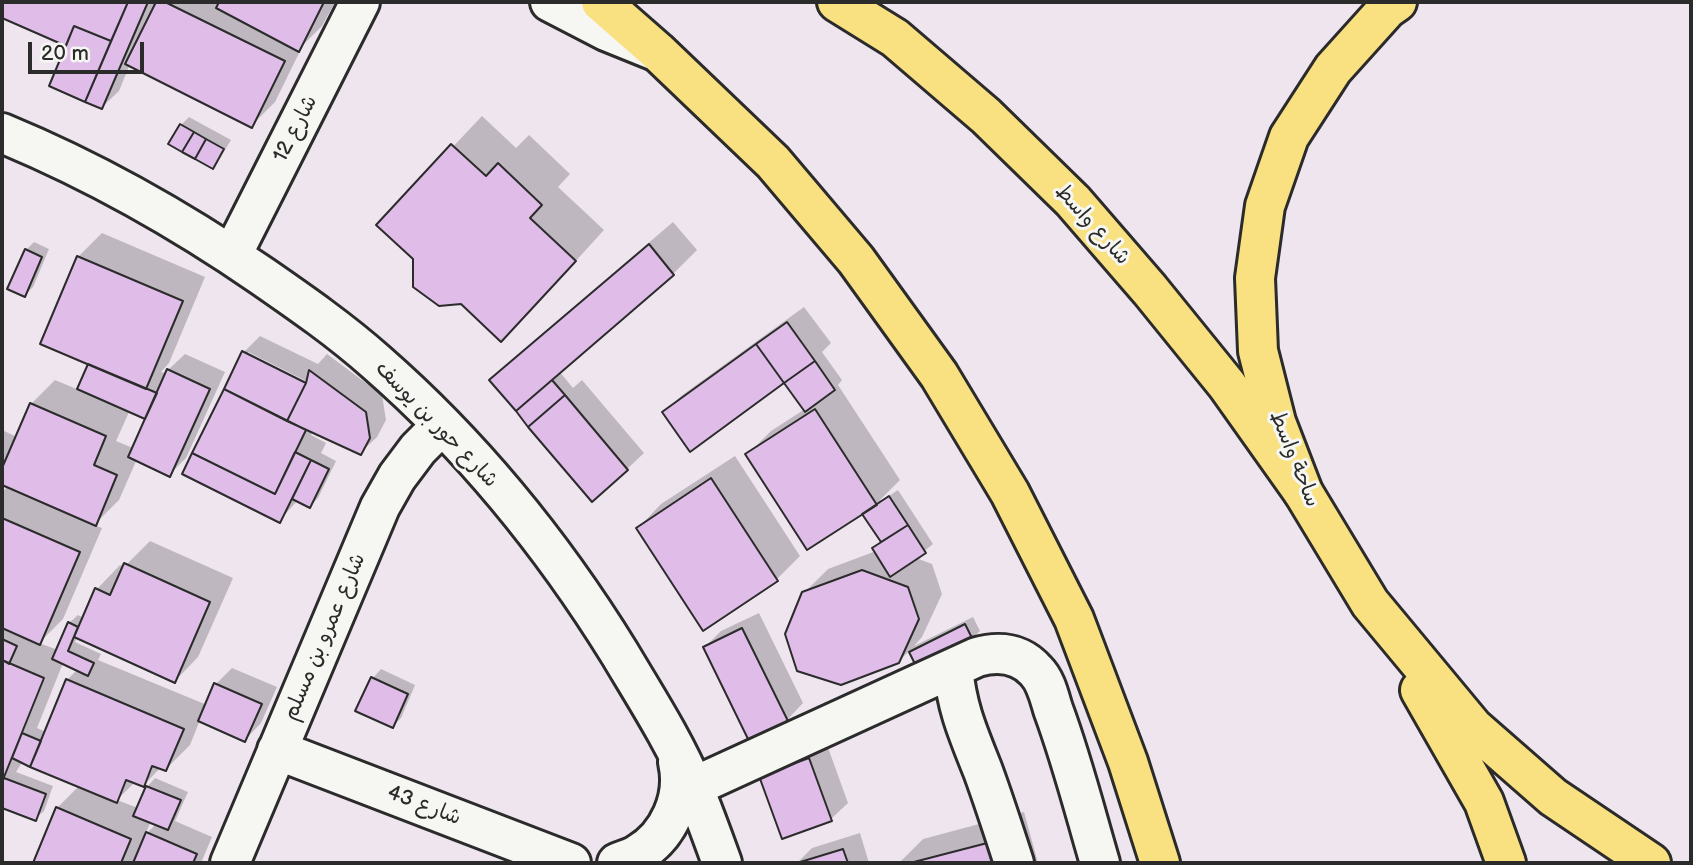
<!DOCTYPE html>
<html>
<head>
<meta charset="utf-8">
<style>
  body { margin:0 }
  #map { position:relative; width:1693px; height:865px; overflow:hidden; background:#efe5ef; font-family:"Balsamiq Sans",sans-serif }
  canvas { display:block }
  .frame { position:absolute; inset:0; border:4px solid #2b2b2b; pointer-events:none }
  .scale { position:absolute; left:28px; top:42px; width:116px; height:32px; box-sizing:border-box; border:4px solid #2b2b2b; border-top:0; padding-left:9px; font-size:21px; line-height:24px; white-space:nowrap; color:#2b2b2b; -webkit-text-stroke:5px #f6f6f2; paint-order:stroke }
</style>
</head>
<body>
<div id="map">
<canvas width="1693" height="865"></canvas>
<div class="frame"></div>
<div class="scale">20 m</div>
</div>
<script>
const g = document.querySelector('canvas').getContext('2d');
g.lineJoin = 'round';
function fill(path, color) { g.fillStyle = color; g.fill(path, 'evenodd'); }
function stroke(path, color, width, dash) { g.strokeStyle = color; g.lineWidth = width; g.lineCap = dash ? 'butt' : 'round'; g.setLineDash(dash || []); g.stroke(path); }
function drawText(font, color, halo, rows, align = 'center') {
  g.font = font + ' "Balsamiq Sans","Playpen Sans Arabic",sans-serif'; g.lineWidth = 6; g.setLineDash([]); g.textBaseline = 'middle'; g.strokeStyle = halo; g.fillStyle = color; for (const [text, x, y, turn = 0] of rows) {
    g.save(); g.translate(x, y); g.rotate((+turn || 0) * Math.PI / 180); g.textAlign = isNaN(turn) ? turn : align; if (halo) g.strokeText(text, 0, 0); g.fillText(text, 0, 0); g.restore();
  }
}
fill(new Path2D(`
  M2,2H335L322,26L303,45L275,102L251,126L130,64L119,91L102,107L51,85L71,38L65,43L2,16Z
  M482,116L516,148L529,135L570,174L558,187L604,230L531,310L415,258L379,225Z
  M189,117L231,140L220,158L212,167L181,125Z
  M673,222L697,250L673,274L559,371L573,388L582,380L644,453L627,469L492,380L515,357Z
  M102,233L205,277L169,363L161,372L167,374L168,370L185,354L225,372L186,458L169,475L137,459L119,500L94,525L102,528L63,619L39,643L58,650L69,623L78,615L84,618L97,589L120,565L124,567L150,541L233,578L198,657L175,681L77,637L75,642L101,654L98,660L207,705L216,684L232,668L277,687L261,723L245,740L200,720L190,745L166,769L161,767L144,785L135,782L117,800L138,808L147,787L155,778L188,792L175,821L212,837L201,863H139L134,861L133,863H35L57,808L80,785L23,761L16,772L53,786L44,811L35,819L2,806V492L8,486L2,483V430L17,437L31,404L55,380L79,390L90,363L78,257ZM130,410L147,418L133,448L116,441ZM63,663L78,669L67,680L46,732L37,728ZM151,821L156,824L145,835Z
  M34,242L49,249L33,287L25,295L26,250Z
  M804,307L831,343L822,352L842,380L838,385L900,480L880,500L881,501L898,490L933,544L916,558L932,564L942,594L922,637L914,646L973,617L980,631L972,639L917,666L910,650L898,662L804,593L828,569L876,551L874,549L882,540L863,512L748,454L771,431L805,409L785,381L664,413L681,396Z
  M260,336L318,364L327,354L382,395L386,420L377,437L360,453L313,431L311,435L326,443L321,453L336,461L318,498L310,506L298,500L279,521L244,352ZM248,352L314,385L313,388L248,356Z
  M735,456L800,556L777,579L638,528L661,504Z
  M759,613L803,703L787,720L705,647L721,631Z
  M381,669L415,685L401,718L393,726L357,710L373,678Z
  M826,742L848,803L831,819L761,777Z
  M1024,812L1038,863H899L923,839Z
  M860,833L869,863H797L812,848Z`), '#0003');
const building = new Path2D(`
  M2,2H128L111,41L74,26L66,46L2,18Z
  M128,2H148L102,109L85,102Z
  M156,2H165L285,61L252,128L125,64Z
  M219,2H324L299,52L216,8Z
  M74,26L111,41L85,102L49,86Z
  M180,124L194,132L182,152L168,144Z
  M194,132L206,139L195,159L182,152Z
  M206,139L224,149L213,169L195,159Z
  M451,144L486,176L498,163L542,205L530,218L576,261L501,342L461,304L439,306L413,287V259L376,225Z
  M649,244L674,275L516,411L489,380Z
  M25,249L42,257L25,297L7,289Z
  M77,256L183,301L146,389L40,344Z
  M787,322L815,361L784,383L756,344Z
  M756,344L784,383L690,452L662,412Z
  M242,351L306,383L287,421L224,389Z
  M815,361L835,390L805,412L784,383Z
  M88,364L157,393L145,419L77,389Z
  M167,369L210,389L170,477L128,457Z
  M309,370L366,412L370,438L361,455L287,421L306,383Z
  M552,380L565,395L528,427L516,411Z
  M224,389L306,430L275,494L192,453Z
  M565,395L628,470L592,502L528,427Z
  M30,403L106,436L94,465L117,475L96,526L2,485V468Z
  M815,409L877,505L807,550L745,454Z
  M295,452L311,460L280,523L182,474L192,453L275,494Z
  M311,460L329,469L310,508L292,499Z
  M711,478L778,581L703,631L636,528Z
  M889,496L908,525L881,542L862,514Z
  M2,518L80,552L40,645L2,628Z
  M908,525L926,553L890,577L872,548Z
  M124,563L210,602L175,683L74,637L95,588L110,595Z
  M862,570L908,587L919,619L899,663L841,685L797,671L785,634L802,592Z
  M68,622L78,627L68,651L94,663L88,676L52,659Z
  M965,624L973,640L917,668L909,652Z
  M742,628L788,721L749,741L703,647Z
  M2,639L17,646L9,664L2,660Z
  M2,660L44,678L2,782Z
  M371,677L408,694L393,728L355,711Z
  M66,679L184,729L166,771L152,766L144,787L126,780L117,803L30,767Z
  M214,683L262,704L245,742L198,721Z
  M22,733L41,741L30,767L12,758Z
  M809,758L832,821L782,839L759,776Z
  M4,778L46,794L36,821L2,808V782Z
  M146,786L181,800L168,830L133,816Z
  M56,807L131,839L121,863H33Z
  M146,832L197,854L193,863H133Z
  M995,841L1001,863H910Z
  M843,849L848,863H797Z`);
fill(building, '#dfbde8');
stroke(building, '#2b2b2b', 2);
const minor = new Path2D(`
  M550,2L606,31L653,50
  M2,133C94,171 179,219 262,276C301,303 340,330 376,362C471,445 554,547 620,654C645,696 676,744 694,789C704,813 713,838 722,863
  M232,255L360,2
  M953,668C957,709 968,733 983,771C994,801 1004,832 1014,863
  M277,750L571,863
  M693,787L977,657C999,651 1020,653 1036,671C1046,681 1049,696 1053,709C1072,760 1085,812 1100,863
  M230,863L380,507L397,477L418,449L442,425
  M617,863C624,860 632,858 638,854C669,836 686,797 678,762`);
const major = new Path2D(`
  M1397,2L1387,9L1333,69L1289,137L1265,206L1255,278L1258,351L1276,422L1303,492L1370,603L1473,727L1553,797L1651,863
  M1420,690L1484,802L1506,863`);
const highway = new Path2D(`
  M601,2L657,51L773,162L856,260L939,375L1010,493L1074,619L1128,762L1160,863
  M837,2L895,38L986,116L1073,201L1150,290L1227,385L1303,492`);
stroke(minor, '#2b2b2b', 44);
stroke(major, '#2b2b2b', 44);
stroke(highway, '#2b2b2b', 44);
stroke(minor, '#f6f6f2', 38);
stroke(major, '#f9e181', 38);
stroke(highway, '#f9e181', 38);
drawText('21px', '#2b2b2b', '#f6f6f2', [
  ["شارع 12",296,129,-63],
  ["شارع واسط",1092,225,48],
  ["شارع حور بن يوسف",436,425,46],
  ["ساحة واسط",1294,459,68],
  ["شارع عمرو بن مسلم",325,637,-67],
  ["شارع 43",424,806,21]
]);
</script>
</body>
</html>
